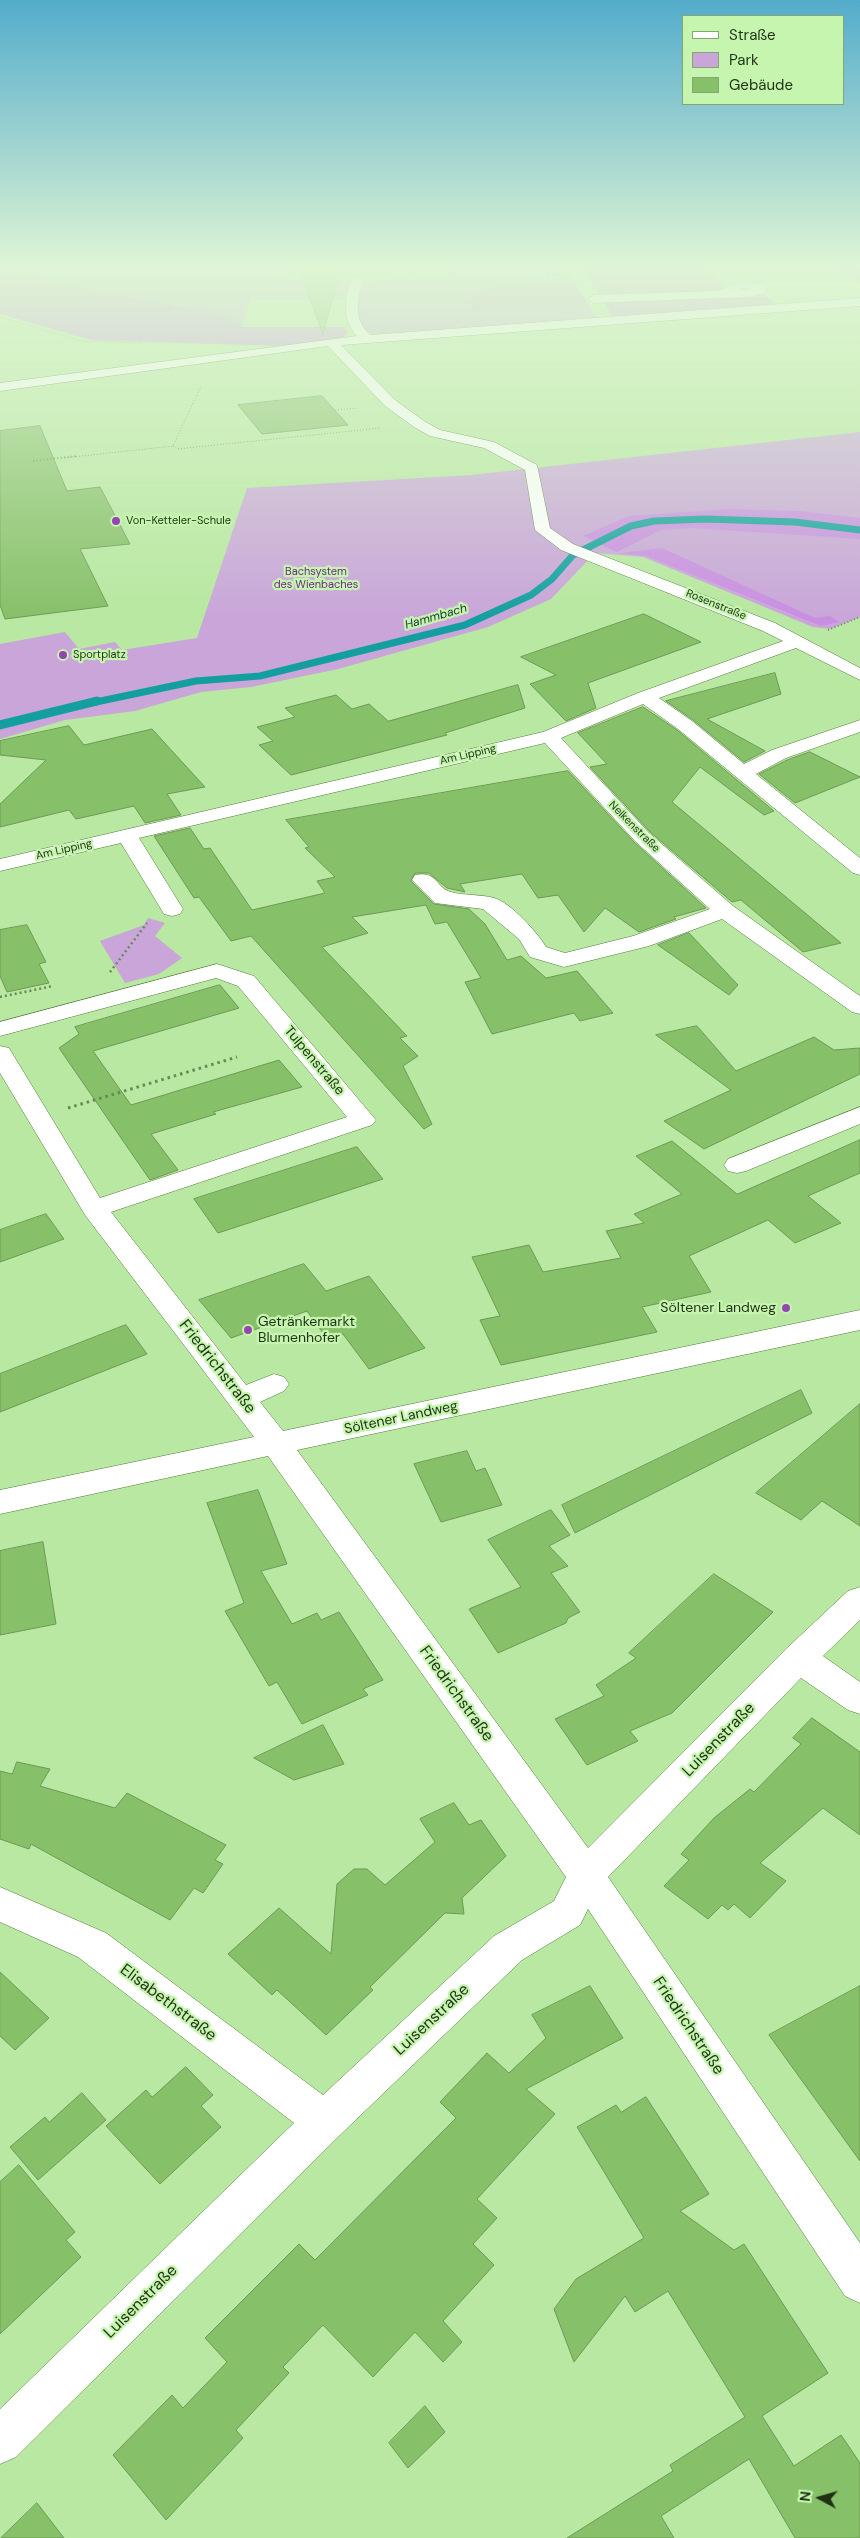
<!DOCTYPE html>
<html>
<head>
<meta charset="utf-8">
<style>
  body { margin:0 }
  #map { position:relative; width:860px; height:2538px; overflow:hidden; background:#b8e8a1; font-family:"DM Sans",sans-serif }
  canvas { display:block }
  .legend { position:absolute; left:682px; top:15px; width:162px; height:90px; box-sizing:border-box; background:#c5f5ae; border:1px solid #83a771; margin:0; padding:6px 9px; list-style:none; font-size:15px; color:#1f3115 }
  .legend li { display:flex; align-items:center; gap:10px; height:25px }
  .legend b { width:25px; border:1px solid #83a771 }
  .north { position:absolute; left:795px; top:2473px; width:50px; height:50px; -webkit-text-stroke:4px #c5f5ae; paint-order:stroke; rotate:276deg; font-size:14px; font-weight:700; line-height:20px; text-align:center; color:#1f3115 }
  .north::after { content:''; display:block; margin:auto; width:18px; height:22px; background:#1f3115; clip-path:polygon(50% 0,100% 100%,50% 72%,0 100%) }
</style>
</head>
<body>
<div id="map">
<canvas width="860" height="2538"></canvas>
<ul class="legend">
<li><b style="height:6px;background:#fff"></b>Straße</li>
<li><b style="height:14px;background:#c9a5d9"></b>Park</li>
<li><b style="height:14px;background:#86c068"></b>Gebäude</li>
</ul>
<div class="north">N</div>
</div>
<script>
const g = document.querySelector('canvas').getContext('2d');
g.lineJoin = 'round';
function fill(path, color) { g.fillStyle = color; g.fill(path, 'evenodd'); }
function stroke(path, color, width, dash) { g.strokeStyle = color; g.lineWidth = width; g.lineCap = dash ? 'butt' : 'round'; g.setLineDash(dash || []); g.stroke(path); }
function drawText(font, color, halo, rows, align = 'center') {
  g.font = font + ' "DM Sans",sans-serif'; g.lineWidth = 4.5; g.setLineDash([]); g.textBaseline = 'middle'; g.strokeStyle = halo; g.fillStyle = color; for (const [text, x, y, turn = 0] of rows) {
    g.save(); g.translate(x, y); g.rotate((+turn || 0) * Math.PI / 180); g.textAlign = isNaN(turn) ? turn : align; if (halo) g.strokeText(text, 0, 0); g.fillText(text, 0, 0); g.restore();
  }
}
fill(new Path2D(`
  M0,264H283L279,277L351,280L344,299H250L243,324L213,313L0,271Z
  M447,264H563L571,277L473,291L471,310L589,305L597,318L375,335L364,331L354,318L362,281L439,276L455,273Z
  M860,432V617L830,629L813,627L643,557L595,553L551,599L488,627L338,669L251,687L201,692L135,711L65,720L0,739V644L65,632L79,649L115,642L122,650L197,638L247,488L471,475Z
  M148,918L165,923L155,936L182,958L159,974L125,983L100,941L144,925Z`), '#c9a5d9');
fill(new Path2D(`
  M580,264H704L737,298L767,297L777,305L613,317Z
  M827,264H860V282Z
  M0,271L213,313L242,324V327H344L347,332L344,338L283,346L91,340L0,314Z
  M571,277L589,305L471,310L472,291Z
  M729,509L800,511L860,518V539L691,528L661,530L617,552L583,536L629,516Z
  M662,548L815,618L830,616L839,622L821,626L646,556L621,553Z`), '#c98ee2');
stroke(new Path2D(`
  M91,703L196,681L260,676L465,625L531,595L552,579L573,555L631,526L654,521L706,519L795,522L860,530`), '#139fa0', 7);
stroke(new Path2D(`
  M0,725L97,701`), '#139fa0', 9);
const building = new Path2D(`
  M298,264H329L337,283L323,334Z
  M322,396L348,425L262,434L238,405Z
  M40,426L67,491L100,487L130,544L80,549L108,606L5,619L0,605V431Z
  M644,614L701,642L588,683L596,708L566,721L530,684L556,675L521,657Z
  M775,673L781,694L707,719L765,751L744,762L693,720L666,701Z
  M518,685L525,708L445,733L447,735L291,775L259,745L273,741L257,727L295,717L285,708L336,695L352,709L369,704L388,721Z
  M643,707L677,730L774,811L764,815L700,767L672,802L841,943L803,952L741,900L732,902L650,832L590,767L607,764L578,733Z
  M69,726L84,745L152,729L205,787L167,794L181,815L145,823L134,806L76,819L69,810L0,827V804L46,760L0,755V741Z
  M810,752L860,777L795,803L759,774L787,760Z
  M568,771L634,842L706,908L674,917L676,919L639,932L605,908L584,932L558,895L538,898L522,874L460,884L465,892L447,888L429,873H415L411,881L434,904L469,909L485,924L507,960L521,956L546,978L577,971L613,1013L580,1021L574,1013L492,1034L465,982L481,978L447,922L435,924L426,905L352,917L368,933L322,947L407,1036L400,1038L418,1056L403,1066L432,1124L424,1129L251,936L231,941L199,897L194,898L154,836L190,828L204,849L210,848L252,910L325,893L317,881L335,877L305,848L309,847L286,820Z
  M27,925L46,962L39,964L49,983L7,992L0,976V930Z
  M689,933L738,985L729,995L658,945Z
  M220,985L239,1008L93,1051L131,1105L279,1060L302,1087L213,1112L216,1114L151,1134L178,1170L150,1180L59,1048L79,1034L75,1027Z
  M697,1026L736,1071L814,1037L834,1050L860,1048V1074L704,1149L664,1121L731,1090L656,1035Z
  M860,1140V1173L808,1196L841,1223L795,1243L768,1220L689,1256L711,1292L642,1307L657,1332L501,1365L480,1320L500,1316L472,1257L529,1245L543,1272L621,1258L606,1231L644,1223L634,1214L682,1194L636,1156L672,1141L737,1194Z
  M357,1147L383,1179L218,1233L194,1199Z
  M46,1214L64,1239L0,1262V1230Z
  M304,1264L326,1291L369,1276L425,1348L369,1369L343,1334L328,1340L307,1311L231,1338L199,1300Z
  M126,1325L147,1354L0,1412V1374Z
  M801,1390L812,1413L575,1533L562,1505Z
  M860,1404V1526L822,1501L801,1520L756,1493Z
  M467,1451L476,1471L485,1468L502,1505L441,1522L414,1464Z
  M258,1490L287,1564L261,1571L292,1624L317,1613L321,1620L339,1612L383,1680L363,1689L368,1695L302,1724L277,1682L269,1686L225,1611L244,1603L207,1503Z
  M551,1510L570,1535L549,1546L568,1566L551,1573L580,1612L568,1618L566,1623L498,1653L469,1609L521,1587L488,1540Z
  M43,1542L56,1624L0,1635V1551Z
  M714,1574L773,1612L672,1713L630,1731L638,1741L587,1765L555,1719L604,1696L596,1685L636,1658L629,1653Z
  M812,1718L860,1752V1835L823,1808L760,1863L786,1881L750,1918L734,1904L728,1910L722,1905L708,1919L664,1886L689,1860L681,1854L714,1818L750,1789L754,1792L801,1744L793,1738Z
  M323,1725L344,1764L294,1780L254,1758Z
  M17,1762L50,1769L40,1786L115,1808L127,1793L226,1845L215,1860L223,1864L203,1893L194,1888L170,1920L31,1844L29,1849L0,1839V1771L12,1774Z
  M454,1803L469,1825L481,1820L506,1856L462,1898L464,1914L445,1913L370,1987L373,1990L326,2035L277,1990L272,1995L228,1954L279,1908L331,1954L337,1884L354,1869H367L385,1885L435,1842L420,1819Z
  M0,1972L49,2018L15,2050L0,2036Z
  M590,1986L623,2038L526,2089L555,2114L477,2199L497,2218L473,2244L494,2265L443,2321L462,2342L443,2362L415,2332L373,2377L323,2325L283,2367L289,2373L236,2430L243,2438L166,2520L113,2455L172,2395L183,2408L227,2362L205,2338L299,2244L315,2260L456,2118L440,2102L487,2053L509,2073L546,2038L532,2015Z
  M860,1986V2161L769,2035Z
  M186,2067L213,2095L201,2106L221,2127L160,2184L106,2126L146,2090L152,2097Z
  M82,2093L106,2120L38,2180L10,2147L45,2117L49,2122Z
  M646,2097L709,2194L680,2211L734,2250L744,2244L828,2373L762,2416L794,2466L841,2435L860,2463V2538H795L749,2459L661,2516L674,2538H567L673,2471L670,2465L745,2417L668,2291L635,2312L625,2296L574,2362L554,2309L576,2279L644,2238L577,2127L616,2105L621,2112Z
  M19,2165L75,2232L66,2240L81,2257L0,2334V2182Z
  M425,2406L445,2432L408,2468L389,2443Z
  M37,2503L64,2538H1Z`);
fill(building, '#86c068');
stroke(building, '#6d9956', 1);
const minor = new Path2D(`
  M357,276L363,280C357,302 353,318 370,335L860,298V306L341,345L395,400L424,421L440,430L494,442L537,465L550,528L573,544L775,623L860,668V680L796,648L659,698L692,721L744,764L772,750L860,720V732L786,758L756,774L860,858V875L853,873L678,729L643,704L561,738L649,833L733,906L860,996V1014L852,1012L722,919L649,946L564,967L530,957L519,939L483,909L435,903L412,880L415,875C437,870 436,888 451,892C465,896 480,894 494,898C510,902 538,933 546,947L565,953L633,936L710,909L635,841L545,743L139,838L183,909L180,914L172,916L164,914L121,843L0,871V859L543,732L638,693L783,641L763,631L561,550L535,530L525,470L484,448L430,436L414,427L385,406L328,346L0,391V383L357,336C341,318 345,302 351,280Z
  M744,281L763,284L767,291L765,294L749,297L594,303L588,299L594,295L716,291ZM744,288L752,289L737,290Z
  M217,964L254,976L376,1120L372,1125L111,1212L246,1385L274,1374L284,1377L289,1384L284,1391L260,1402L283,1431L860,1310V1330L297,1450L588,1848L787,1648L848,1591L860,1587V1620L823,1656L860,1682V1714L848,1710L801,1678L608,1877L860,2243V2303L845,2296L588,1909L580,1925L522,1960L340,2135L16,2457L0,2464V2409L294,2123L78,1957L0,1922V1887L106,1933L323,2095L494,1936L554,1901L566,1877L268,1456L0,1514V1490L254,1437L85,1215L0,1073V1046L9,1048L12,1053L100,1198L347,1117L238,986L216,978L0,1036V1022Z
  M860,1107V1124L746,1171L737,1173L728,1171L724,1165L728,1159Z`);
stroke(minor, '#507b39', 1);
stroke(new Path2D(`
  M571,264L582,280
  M0,317L81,341L142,343
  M335,410L359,408
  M173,446L177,449L381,428
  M64,458L173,446L201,386`), '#688857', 1, [1, 2]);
stroke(new Path2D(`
  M33,461L76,456
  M828,630L860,617`), '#688857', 2, [1, 2.5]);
stroke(new Path2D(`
  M110,972L147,923
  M0,997L53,986`), '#688857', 2.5, [2, 3]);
stroke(new Path2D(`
  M68,1108L237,1057`), '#688857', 3, [2.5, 4]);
fill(minor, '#fff');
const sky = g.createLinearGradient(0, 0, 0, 619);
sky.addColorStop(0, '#53accb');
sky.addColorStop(0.43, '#dff5d5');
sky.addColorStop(1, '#dff5d500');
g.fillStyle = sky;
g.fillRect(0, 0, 860, 619);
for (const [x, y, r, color] of [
  [116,521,5,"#9544b3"],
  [63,655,5,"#9544b3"],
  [786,1308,5,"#9544b3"],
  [248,1330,5,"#9544b3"]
]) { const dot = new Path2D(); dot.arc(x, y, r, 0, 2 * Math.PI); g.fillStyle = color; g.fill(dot); stroke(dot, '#c5f5ae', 2); }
drawText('11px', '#1f3115', '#c5f5ae', [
  ["Von-Ketteler-Schule",126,521],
  ["Sportplatz",73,655]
], 'left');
drawText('11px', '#70288a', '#c5f5ae', [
  ["Bachsystem",316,572],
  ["des Wienbaches",316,585]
]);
drawText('11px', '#1f3115', '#c5f5ae', [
  ["Rosenstraße",716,605,22],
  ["Am Lipping",468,755,-13],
  ["Nelkenstraße",634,827,45],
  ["Am Lipping",64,850,-13]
]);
drawText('italic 12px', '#203b3b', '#c5f5ae', [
  ["Hammbach",436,617,-16]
]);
drawText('14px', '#1f3115', '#c5f5ae', [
  ["Tulpenstraße",314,1061,50],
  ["Söltener Landweg",401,1418,-12]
]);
drawText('14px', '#1f3115', '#c5f5ae', [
  ["Söltener Landweg",776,1308],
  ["Getränkemarkt",258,1322,"left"],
  ["Blumenhofer",258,1338,"left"]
], 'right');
drawText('16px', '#1f3115', '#c5f5ae', [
  ["Friedrichstraße",217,1367,52],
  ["Friedrichstraße",456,1694,54],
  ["Luisenstraße",719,1740,-46],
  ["Elisabethstraße",168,2003,37],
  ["Luisenstraße",432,2020,-43],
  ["Friedrichstraße",688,2026,56],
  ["Luisenstraße",141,2302,-45]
]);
</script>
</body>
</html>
